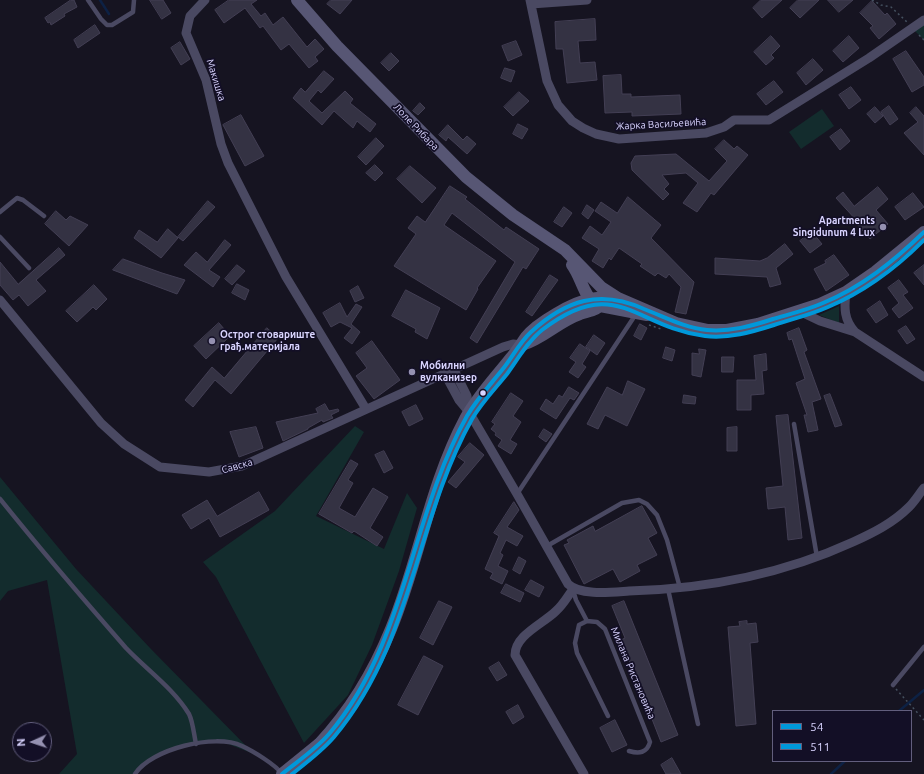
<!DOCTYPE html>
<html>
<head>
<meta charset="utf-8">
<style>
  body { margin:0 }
  #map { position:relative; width:924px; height:774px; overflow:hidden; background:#161421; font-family:Ubuntu,sans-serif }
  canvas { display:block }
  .legend { position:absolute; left:772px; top:710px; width:140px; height:52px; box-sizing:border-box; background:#130f26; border:1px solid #625e7d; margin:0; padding:5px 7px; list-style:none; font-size:12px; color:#d9d4ff }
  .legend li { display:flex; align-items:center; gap:8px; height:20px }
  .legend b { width:20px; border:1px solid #625e7d }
  .north { position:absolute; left:12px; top:722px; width:40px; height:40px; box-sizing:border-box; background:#130f26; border:1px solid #625e7d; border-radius:50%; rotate:267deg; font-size:11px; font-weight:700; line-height:16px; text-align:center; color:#d9d4ff }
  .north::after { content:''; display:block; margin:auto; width:14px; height:18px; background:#9591b1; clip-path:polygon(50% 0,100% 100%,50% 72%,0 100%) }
</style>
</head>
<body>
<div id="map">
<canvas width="924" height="774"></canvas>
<ul class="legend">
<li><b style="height:5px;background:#0098da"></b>54</li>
<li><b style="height:5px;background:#0098da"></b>511</li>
</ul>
<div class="north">N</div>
</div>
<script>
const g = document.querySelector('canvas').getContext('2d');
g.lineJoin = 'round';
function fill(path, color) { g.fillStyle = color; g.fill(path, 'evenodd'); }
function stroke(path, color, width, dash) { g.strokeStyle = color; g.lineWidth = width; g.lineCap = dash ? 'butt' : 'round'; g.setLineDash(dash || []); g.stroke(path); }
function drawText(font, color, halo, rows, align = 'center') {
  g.font = font + ' Ubuntu,sans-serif'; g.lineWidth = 3.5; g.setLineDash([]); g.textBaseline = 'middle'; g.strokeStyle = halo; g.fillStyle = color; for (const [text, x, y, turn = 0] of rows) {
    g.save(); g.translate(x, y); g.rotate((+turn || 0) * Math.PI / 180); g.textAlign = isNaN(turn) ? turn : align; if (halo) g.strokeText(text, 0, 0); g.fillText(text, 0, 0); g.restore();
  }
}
fill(new Path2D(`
  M924,20V40L913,29Z
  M822,109L834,126L801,149L789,132Z
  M839,306V323L819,315Z
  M355,426L364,432L316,516L384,549L407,493L417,508L399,571L372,645L348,695L304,743L216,577L203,562L275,511Z
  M0,477L76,569L150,648L254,754L223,742L189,744L158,754L135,774H59L77,754L47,580L8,591L0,601Z`), '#132c2d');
stroke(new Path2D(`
  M100,0L109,14
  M899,711L924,690
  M831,774L845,761`), '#0d2144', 2.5);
const building = new Path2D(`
  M71,0H74L77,7L64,14L65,16L51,25L50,22L48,23L45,18Z
  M150,0H163L171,13L162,19Z
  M229,0H257L251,4L261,16L265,13L273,25L283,17L307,47L315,39L324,49L315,57L318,61L309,68L289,44L281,50L263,26L260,28L245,8L224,23L215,10Z
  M331,0H352L340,14L327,4Z
  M761,0H782L762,18L753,8Z
  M798,0H819L800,18L790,8Z
  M828,0H853L839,12Z
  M872,1L885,15L887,13L896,24L879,39L870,28L873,26L860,13Z
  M595,19L596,40L578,41L580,63L595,62L597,80L567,83L563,49H556L555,22Z
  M95,25L100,33L78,48L74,40Z
  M771,36L780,46L771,55L774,58L766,65L754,52Z
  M849,36L859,48L843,62L833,51Z
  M516,41L522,55L508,61L502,46Z
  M180,42L190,59L181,65L171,48Z
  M906,51L924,77V85L912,92L893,59Z
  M391,53L399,61L389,71L381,63Z
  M813,59L823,70L806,85L797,73Z
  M505,68L515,71L511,82L501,78Z
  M324,71L334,79L321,93L318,90L309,101L322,113L345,91L353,99L350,103L376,124L370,132L357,121L353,128L334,111L322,125L293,98L301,88L305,92Z
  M621,75L622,94H631V97L680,95L681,114L632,116V112L605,113L603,76Z
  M774,81L783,92L766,105L757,94Z
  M851,87L861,100L849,109L839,95Z
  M519,92L529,101L513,116L504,107Z
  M420,103L425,108L418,115L413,111Z
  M889,106L898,119L890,125L881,112Z
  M875,107L883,116L875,123L867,114Z
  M916,107L924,116V155L904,133L918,122L910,113Z
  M241,115L264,156L245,166L223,125Z
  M518,124L528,129L522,139L513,134Z
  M448,125L463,140L467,136L476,144L467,154L448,137L446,141L439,135Z
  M841,129L850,141L840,150L830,137Z
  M376,138L384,146L366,165L358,157Z
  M724,140L734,149L737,146L748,155L714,195L711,193L697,212L683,203L698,183L686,173L662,175L669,184L664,189L669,194L663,200L632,170L631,163L635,156L676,154L709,181L727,161L715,149Z
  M375,165L383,173L375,181L366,173Z
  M410,166L436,188L422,203L397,179Z
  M450,186L467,197L465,199L504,230L506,227L539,249L526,269L523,267L477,343L470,338L515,262L452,213L444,225L496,261L477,288L478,289L466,310L394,266L416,234L408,228L417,216L425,222Z
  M878,187L888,199L876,210L888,224L870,239L855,222L857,221L836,198L843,192L854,206Z
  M913,193L924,207L905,220L895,207Z
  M628,197L661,225L651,238L694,282L686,314L675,312L681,287L669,274L666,278L658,273L655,276L640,266L642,264L619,248L611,260L609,258L603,268L592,261L599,249L582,238L590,226L602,235L611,222L595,211L601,202L617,213Z
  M208,201L215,207L183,241L178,237Z
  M587,205L594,210L588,219L582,214Z
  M564,207L572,213L562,227L554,222Z
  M56,211L66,220L70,216L88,225L69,246L45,224Z
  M168,229L178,238L161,258L134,238L139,230L157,242Z
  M812,232L822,244L810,253L800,241Z
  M225,240L231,245L209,270L220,277L213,287L184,265L196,252L207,262Z
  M785,244L793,254L776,268L781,284L770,287L767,277L715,274V258L760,261L767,258Z
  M59,248L65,255L36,280L46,291L28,306L19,295L13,300L0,285V262L18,284Z
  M834,255L849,275L826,291L814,269L826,263L825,261Z
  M123,259L162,273L185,280L177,294L113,270Z
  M237,265L245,271L232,285L225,279Z
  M924,265V285L914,273Z
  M550,275L558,280L532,316L526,312Z
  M899,280L908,292L903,295L913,308L899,318L892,309L899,303L888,288Z
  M237,284L249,290L245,300L232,293Z
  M94,285L107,299L96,310L93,307L77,322L66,311Z
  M358,286L364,298L355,302L350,291Z
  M406,290L440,308L427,339L415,332L416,329L392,316Z
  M880,301L888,315L876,323L867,310Z
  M340,303L347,317L356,304L362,307L351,324L360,332L352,344L344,338L352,328L340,322L331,327L323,313Z
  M219,323L230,336L206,359L194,346Z
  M640,324L647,328L641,340L634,336Z
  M906,326L915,339L907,344L898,331Z
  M267,328L278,338L231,394L215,380L193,407L185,400L212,367L224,378Z
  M799,328L807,350L804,352L821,399L812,402L818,430L808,432L804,415H807L796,383L805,379L792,339L789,340L787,333Z
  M594,335L605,343L597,355L586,347Z
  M372,341L400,380L374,399L356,376L367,368L356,353Z
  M580,344L590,351L582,364L586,367L578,378L569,372L576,362L570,358Z
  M666,347L675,350L672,361L663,358Z
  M699,349L706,350L701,377L692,375V353L699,354Z
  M766,354L767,370L762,371L764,394L751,395V410H737V380H756L754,356Z
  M722,357H734L733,372H722Z
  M628,381L645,389L627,426L605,415L598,429L587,424L607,387L622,395Z
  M569,387L579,393L574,400L570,398L556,419L540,409L546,399L553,404L559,395L562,397Z
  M511,393L523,401L513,416L521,422L510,440L517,444L511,454L498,446L502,440L495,435L496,433L491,429L495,424L492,422Z
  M830,394L842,425L835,427L824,396Z
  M684,395L696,397L695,404L683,403Z
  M325,404L329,411L338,409L339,411L331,415L333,418L323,422L322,420L308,428V429L283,441L276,422L318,413L316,409Z
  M416,405L423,419L409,426L402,412Z
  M788,415L802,538L788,540L785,507L768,509L766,488L783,486L776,416Z
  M256,427L263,448L239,457L230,432Z
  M737,427V451H727V428Z
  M544,429L552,434L546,442L539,437Z
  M470,443L484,455L456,488L448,482L465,462L458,457Z
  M384,451L393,468L384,473L375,455Z
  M351,460L358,464L348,480L353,483L339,508L355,517L373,488L388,497L370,528L383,537L377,546L354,531L352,533L319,514Z
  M259,492L269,510L220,537L209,518L191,529L182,515L207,500L217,516Z
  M514,502L519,510L507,527L523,536L517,546L506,540L500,553L503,555L498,566L508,571L502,584L490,578L493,573L485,569L499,536L494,533Z
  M642,506L657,533L648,538L657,555L637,565L640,571L620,582L613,569L584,584L564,545L569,543L567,540L593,526L595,531Z
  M519,557L526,561L520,574L513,570Z
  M531,580L544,587L539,597L525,590Z
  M506,584L524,593L520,602L501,593Z
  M439,601L452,607L433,645L420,638Z
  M624,601L678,735L661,742L621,640L625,638L612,606Z
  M747,621V624L756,623L758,642L750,643L756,724L736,726L728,627L740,626L739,622Z
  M424,656L443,666L418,715L398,705Z
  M499,662L507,675L497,681L489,668Z
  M518,705L524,717L513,724L506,712Z
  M615,720L627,745L612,752L600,728Z
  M672,758L681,774H666L661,765Z`);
fill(building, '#343243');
stroke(building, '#433f54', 1);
stroke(new Path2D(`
  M872,0L881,5L891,7L907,22
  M919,35L924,40
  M649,325L661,329
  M896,689L924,720`), '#44505f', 1.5, [2, 3]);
stroke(new Path2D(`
  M88,0L101,19L107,25H112L133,12L134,0
  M0,212L17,198L23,200L44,216
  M0,237L29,268
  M794,424L817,557
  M517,494L636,314
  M0,499C41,550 83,599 126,648C147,670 173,688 189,714C193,722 194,735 196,744
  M547,546L622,503L639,500L647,504L657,515L667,540L680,588
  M668,589L698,724
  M573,590L576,600L587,621L597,622L605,629L650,742C647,753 639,754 629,751
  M587,621L579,625L575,643L577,653L608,716
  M893,685L924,647
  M135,774C151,749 215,733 242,746C253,751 276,765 282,774`), '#4a4962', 4.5);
stroke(new Path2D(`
  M205,0L190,16L186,33L206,80L221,144L228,163L286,277L366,409
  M530,0L547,81L558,105L572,121L583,128L596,134L619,139L706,133L724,127L734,120H769L869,58L924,20
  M531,4L587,0
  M846,292C844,308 844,320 855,332
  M0,300L101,423L124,444L160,467L209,472L242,466L503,347L513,344L522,345
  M799,311L820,321L855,332L924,377
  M454,370L467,396L469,412
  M445,374L459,400L469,412L517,494L568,584C580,596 613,592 629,591C706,589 783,574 853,542C873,533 893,523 909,507C915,501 919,494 924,488
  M573,589C568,596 563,605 556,611C543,624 515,635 515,655L584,774`), '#4a4962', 9);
stroke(new Path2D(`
  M297,0L337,46L466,177L513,215L565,250L601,287L618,298L676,323L708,330H727L758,324L820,304L846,292L875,272L924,232
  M572,265C581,277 584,296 595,305L647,315
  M522,345C543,339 559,321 580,314C588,311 598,310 603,303
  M319,744C350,711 374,671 391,629C419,561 430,485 465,419C477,397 495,378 510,359C516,352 521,344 526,337C537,323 573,302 591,299C600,297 609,298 618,298`), '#575674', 12);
stroke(new Path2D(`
  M282,774L319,744`), '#575674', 12);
stroke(new Path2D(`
  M282,774C298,761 316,749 329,734C407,642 410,517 467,416C477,399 490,385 502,370C512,358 519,343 531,332C566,300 600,289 644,309C665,317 685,328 707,330C730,332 752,326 773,319C790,314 807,310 823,303C862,287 894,261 924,232`), '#0098da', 4);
stroke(new Path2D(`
  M292,774C306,763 322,751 334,737C414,641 414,523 472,419C482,402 495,389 507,374C518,359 527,342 542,330C617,273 634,327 705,336C728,339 752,332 774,325C792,319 810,315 828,307C864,292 896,268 924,240`), '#0098da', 4);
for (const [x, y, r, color] of [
  [883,227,4,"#9591b1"],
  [212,341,4,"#9591b1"],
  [412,372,4,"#9591b1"],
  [483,393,3.5,"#d9d4ff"]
]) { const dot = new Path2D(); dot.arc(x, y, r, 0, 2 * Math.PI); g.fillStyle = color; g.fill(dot); stroke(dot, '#130f26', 1.5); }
drawText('10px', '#d9d4ff', '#130f26', [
  ["Макишка",216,80,73],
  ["Жарка Васиљевића",661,124,-3],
  ["Лоле Рибара",416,127,46],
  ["Савска",237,466,-16],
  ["Милана Ристановића",633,673,67]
]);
drawText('bold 10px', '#d9d4ff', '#130f26', [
  ["Apartments",875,221,"right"],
  ["Singidunum 4 Lux",875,233,"right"],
  ["Острог стовариште",220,335],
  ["грађ.материјала",220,347],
  ["Мобилни",420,366],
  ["вулканизер",420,378]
], 'left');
</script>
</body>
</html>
